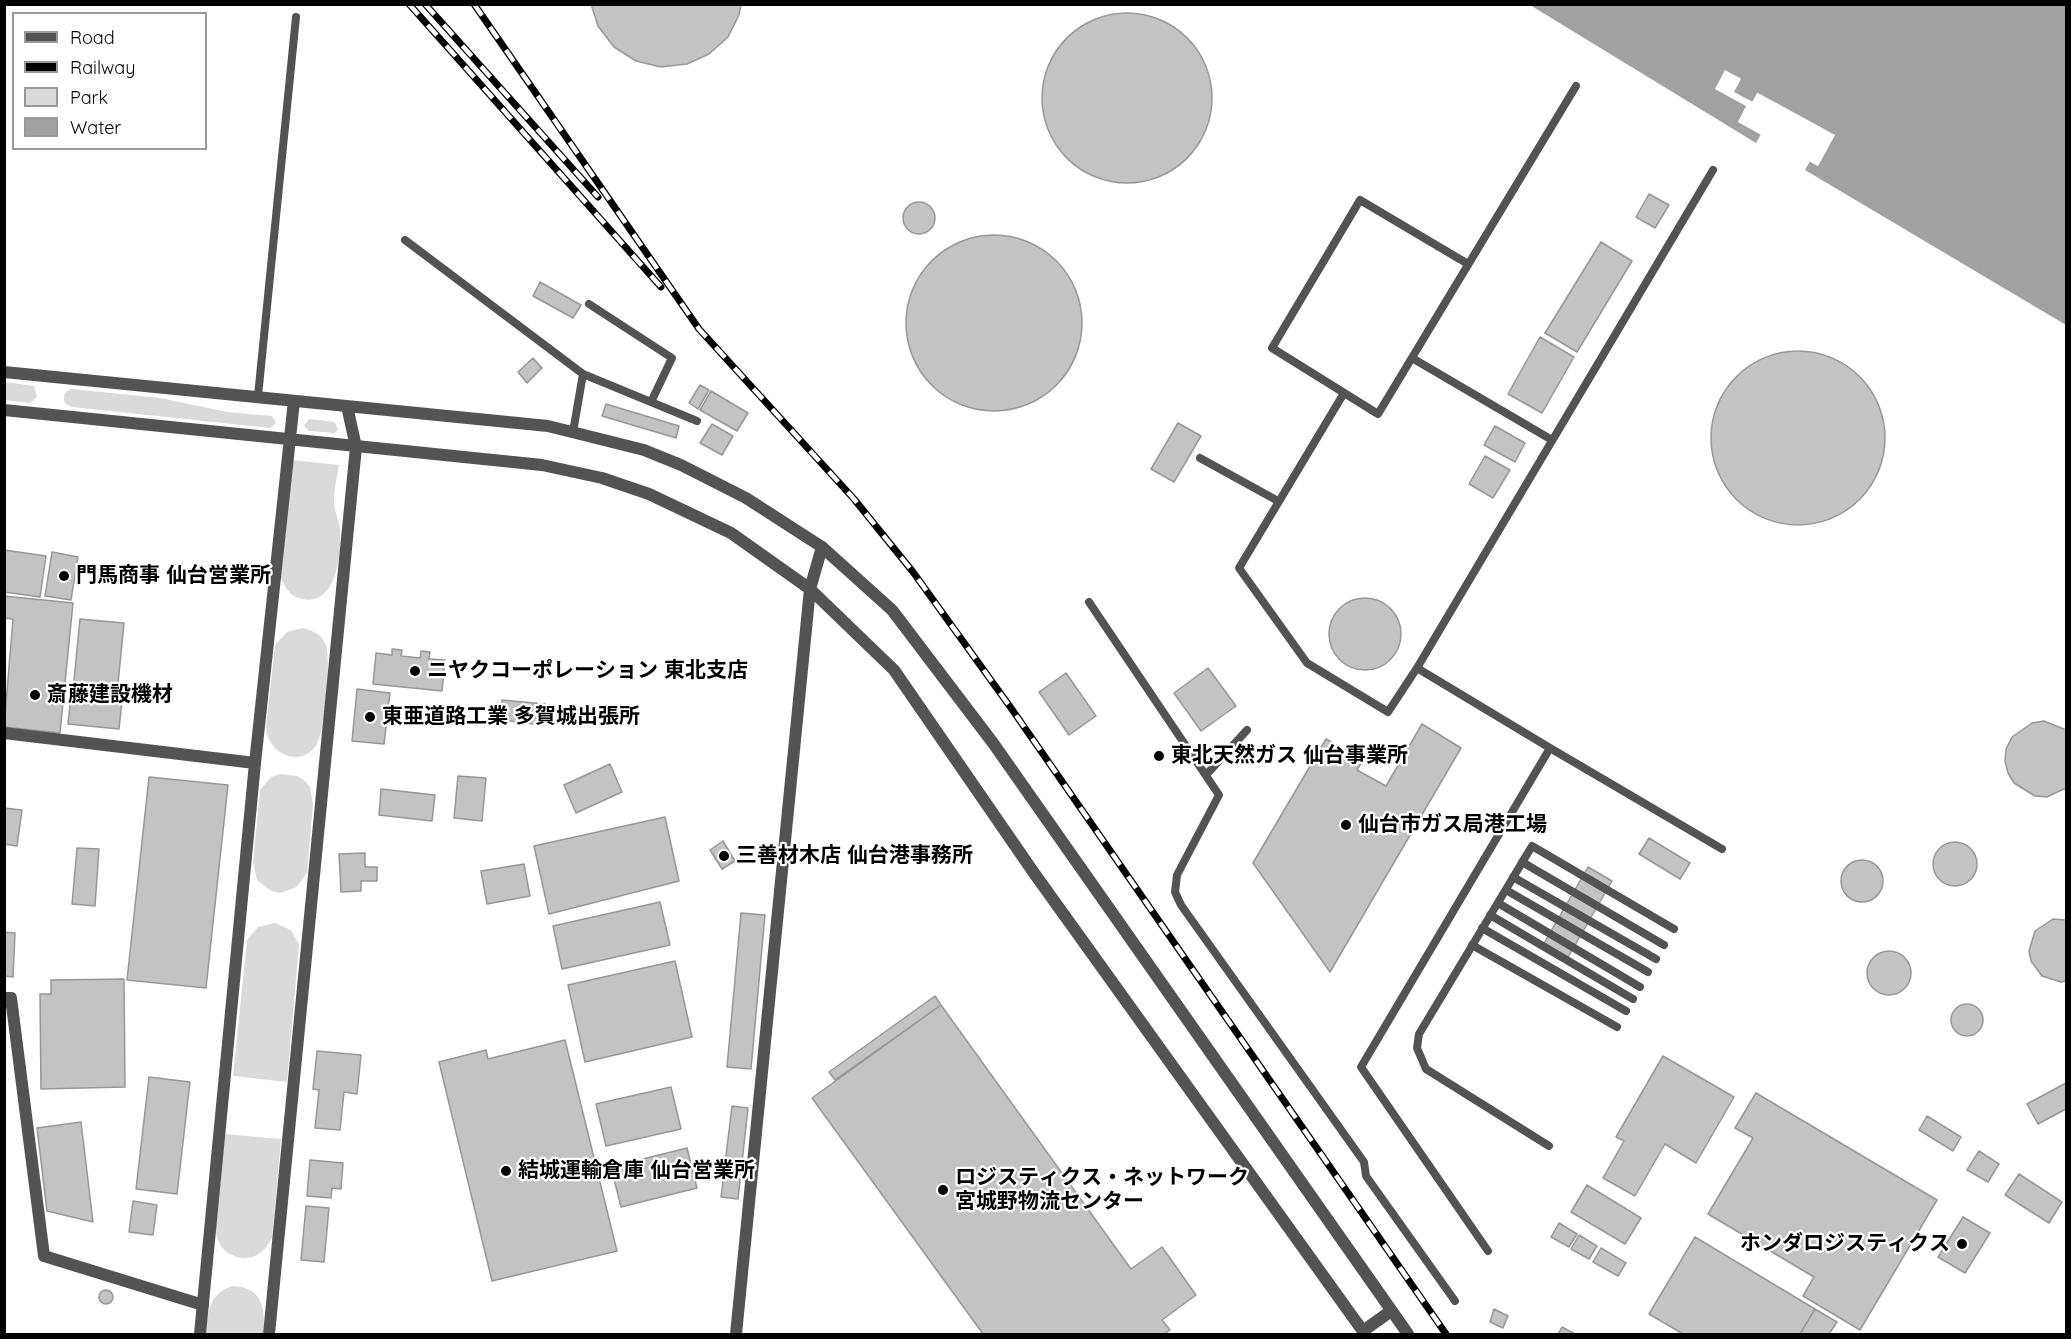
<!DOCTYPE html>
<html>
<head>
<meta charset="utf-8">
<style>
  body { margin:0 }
  #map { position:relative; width:2071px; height:1339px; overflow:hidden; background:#fff; font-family:Quicksand,sans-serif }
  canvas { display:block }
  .frame { position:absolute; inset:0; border:6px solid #000; pointer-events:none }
  .legend { position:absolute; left:12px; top:12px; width:195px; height:138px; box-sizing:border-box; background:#fff; border:2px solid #999; margin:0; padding:8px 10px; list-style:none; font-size:18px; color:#000 }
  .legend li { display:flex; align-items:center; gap:12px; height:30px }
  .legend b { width:30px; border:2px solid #999 }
</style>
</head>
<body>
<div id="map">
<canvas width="2071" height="1339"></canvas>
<div class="frame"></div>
<ul class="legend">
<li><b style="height:8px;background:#535353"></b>Road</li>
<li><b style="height:8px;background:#000"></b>Railway</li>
<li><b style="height:16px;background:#dadada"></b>Park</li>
<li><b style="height:16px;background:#a1a1a1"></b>Water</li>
</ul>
</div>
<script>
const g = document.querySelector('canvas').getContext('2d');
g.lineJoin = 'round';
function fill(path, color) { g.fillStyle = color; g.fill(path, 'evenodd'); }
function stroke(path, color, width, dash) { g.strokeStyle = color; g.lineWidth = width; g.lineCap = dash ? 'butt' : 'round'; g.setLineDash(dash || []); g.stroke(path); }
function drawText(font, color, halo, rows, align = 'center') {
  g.font = font + ' Quicksand,"Noto Sans JP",sans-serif'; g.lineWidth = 4.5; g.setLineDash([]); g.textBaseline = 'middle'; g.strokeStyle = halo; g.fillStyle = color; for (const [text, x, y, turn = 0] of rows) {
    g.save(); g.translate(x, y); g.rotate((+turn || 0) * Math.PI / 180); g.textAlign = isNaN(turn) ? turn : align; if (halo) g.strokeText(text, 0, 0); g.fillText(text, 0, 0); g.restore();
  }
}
fill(new Path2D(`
  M5,382L34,386L37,397L30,403L5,400Z
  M72,389L160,398L227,412L272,416L276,423L270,428L72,407L65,403C62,396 65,390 72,389Z
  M309,419L335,422L338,430L334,433L309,431L304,426Z
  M292,460L339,465C337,477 334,490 334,502C334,512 340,521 340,530C342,554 336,610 299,598C289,595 285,587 281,578Z
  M303,628C313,631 321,634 325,643C332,656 325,731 317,744C301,770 267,753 266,727L275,645L287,632Z
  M280,774L297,776L304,780L310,787L313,804L307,873L297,887L280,893L271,891L257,880L253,862L260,790L271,777Z
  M275,923L291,930L299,945L287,1082L233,1076L247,940L258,927Z
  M225,1134L281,1139L272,1238C266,1249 257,1259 243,1258C232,1257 222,1251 218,1240C211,1223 223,1156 225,1134Z
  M232,1286C263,1287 266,1309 263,1334H206C208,1313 208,1294 232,1286Z`), '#dadada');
fill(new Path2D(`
  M1530,5H2066V325L1805,170L1810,161L1818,166L1834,135L1757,93L1753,102L1733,92L1740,78L1725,71L1716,89L1747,106L1738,122L1761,134L1756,143Z`), '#a1a1a1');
fill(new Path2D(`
  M1725,70L1741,79L1734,92L1752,102L1758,93L1835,135L1818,166L1807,160L1810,158L1817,162L1831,137L1759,97L1754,105L1749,104L1742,121L1762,132L1763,136L1738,122L1746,106L1715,89ZM1726,74L1736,80L1731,94L1719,87Z`), '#fff');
const building = new Path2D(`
  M591,4H741L739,15L728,37L709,54L687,64L661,67L636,61L614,47L598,26Z
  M1042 98a85 85 0 1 1 170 0a85 85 0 1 1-170 0Z
  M1649,194L1669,205L1655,228L1636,217Z
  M903 218a16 16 0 1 1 32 0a16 16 0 1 1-32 0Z
  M906 323a88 88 0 1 1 176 0a88 88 0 1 1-176 0Z
  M1601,242L1632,261L1577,352L1545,333Z
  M540,282L581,305L573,318L533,296Z
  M1540,337L1574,357L1542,413L1508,394Z
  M1711 438a87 87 0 1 1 174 0a87 87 0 1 1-174 0Z
  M533,358L542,368L527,383L518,372Z
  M700,385L709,390L698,409L689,403Z
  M711,391L748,413L737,431L700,410Z
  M606,404L679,426L676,438L602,416Z
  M1178,423L1201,436L1174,482L1151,469Z
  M712,424L733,436L722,455L700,443Z
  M1495,426L1525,443L1515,462L1484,445Z
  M1485,456L1510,470L1493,498L1469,484Z
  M4,550L46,556L40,597L4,592Z
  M52,552L78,557L71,600L45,596Z
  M4,596L73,603L60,733L4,727L13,619L4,618Z
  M1329 634a36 36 0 1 1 72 0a36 36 0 1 1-72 0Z
  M80,619L124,623L117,694L73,690Z
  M392,649L402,650L401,656L420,658L421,651L430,652L429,659L445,660L442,691L373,684L376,653L392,655Z
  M1208,668L1236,706L1201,731L1174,693Z
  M1066,673L1096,716L1069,735L1039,692Z
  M357,689L390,693L384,744L352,741Z
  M71,695L122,700L119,729L68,724Z
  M502,700L545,704L543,725L500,720Z
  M2044,721L2066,730V788L2047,797L2035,796L2014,783L2008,773L2005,761L2006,749L2012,737L2032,723Z
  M1422,724L1461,748L1330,972L1253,863L1326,739L1363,760L1357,770L1386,786Z
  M610,764L622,792L576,813L564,785Z
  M458,776L486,778L482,821L454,818Z
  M149,777L228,785L206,988L127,980Z
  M381,789L435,795L432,821L379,815Z
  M4,808L22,810L17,846L4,844Z
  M665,817L679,881L549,914L534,846Z
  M1649,838L1690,863L1680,879L1639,854Z
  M723,841L735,861L722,869L710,850Z
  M1933 864a22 22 0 1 1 44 0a22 22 0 1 1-44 0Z
  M77,848L99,849L95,906L72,904Z
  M365,853V867H377V881H361V891L341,892L339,854Z
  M1841 881a21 21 0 1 1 42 0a21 21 0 1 1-42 0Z
  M524,864L530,896L487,904L481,871Z
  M1588,867L1612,881L1567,959L1543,945Z
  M660,902L670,945L562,969L553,926Z
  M741,913L765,915L751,1069L727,1067Z
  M2053,919L2066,920V981L2061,982L2042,976L2031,961L2029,951L2035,931Z
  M4,932L15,933L13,977L4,976Z
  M1867 973a22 22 0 1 1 44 0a22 22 0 1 1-44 0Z
  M675,961L692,1037L585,1062L568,985Z
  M124,979L125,1087L41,1089L40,994H51V980Z
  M935,996L941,1005L835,1080L829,1072Z
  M1951 1020a16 16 0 1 1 32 0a16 16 0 1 1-32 0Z
  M941,1005L1131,1269L1162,1247L1196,1295L1162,1320L1170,1330L1164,1334H983L812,1098Z
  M565,1040L617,1251L492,1281L439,1062L486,1050L488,1059Z
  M317,1051L361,1055L357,1094L344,1092L340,1130L315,1128L319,1090L313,1089Z
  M1663,1056L1734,1097L1696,1163L1665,1144L1635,1196L1603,1178L1624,1141L1616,1137Z
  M149,1077L190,1082L177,1194L136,1189Z
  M2066,1083V1109L2038,1124L2027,1104Z
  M671,1087L681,1129L606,1146L596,1104Z
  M1756,1093L1937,1200L1860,1330L1803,1296L1814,1277L1708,1214L1753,1138L1735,1128Z
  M732,1106L748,1108L738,1199L721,1197Z
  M1927,1116L1961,1137L1953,1151L1919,1130Z
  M81,1122L93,1222L47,1211L37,1128Z
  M687,1148L697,1188L621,1207L611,1167Z
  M1979,1151L1999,1164L1988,1182L1967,1170Z
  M310,1160L343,1163L341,1189L332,1188L331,1198L307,1196Z
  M2019,1174L2062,1202L2049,1223L2005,1195Z
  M1587,1185L1641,1218L1625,1244L1571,1212Z
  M133,1201L157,1205L153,1235L129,1232Z
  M306,1206L329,1208L324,1262L301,1260Z
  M1963,1217L1990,1233L1965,1273L1938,1257Z
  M1559,1223L1577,1234L1569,1247L1551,1237Z
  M1579,1235L1597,1246L1589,1259L1571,1249Z
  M1695,1237L1815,1309L1800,1334H1683L1649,1314Z
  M1601,1248L1626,1263L1618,1276L1593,1262Z
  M99 1297a7 7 0 1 1 14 0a7 7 0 1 1-14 0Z
  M1494,1309L1508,1316L1503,1328L1490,1322Z
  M1815,1309L1837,1322L1829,1334H1800Z
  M1562,1327L1575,1334H1558Z`);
fill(building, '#c3c3c3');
stroke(building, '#979797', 1.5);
stroke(new Path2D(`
  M405,240L583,374L573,432
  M1468,264L1360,200L1272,348L1378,414L1576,86
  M589,304L672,358L651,402
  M1412,358L1552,440
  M583,374L697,421
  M1344,393L1239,568L1307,663L1388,712L1417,668
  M258,396L296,17
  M1200,458L1278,501
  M1089,602L1219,795L1177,875L1175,892L1181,905L1364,1162L1366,1176L1455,1301
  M1550,748L1722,849
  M1206,775L1247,730
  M1522,862L1664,945
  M1513,877L1656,959
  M1506,890L1648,972
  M1498,903L1640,987
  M1490,915L1633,999
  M1482,928L1626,1011
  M1472,945L1617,1027
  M1549,1146L1426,1069L1417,1048L1419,1034L1532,846L1674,929
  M1488,1251L1361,1067L1550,748L1417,668L1713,170`), '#535353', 8);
stroke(new Path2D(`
  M4,733L255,763
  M4,998H11L44,1256L203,1305
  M1363,1331L1391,1311
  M736,1334L810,589L822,547`), '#535353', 12);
stroke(new Path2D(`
  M4,372L548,426L644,450L681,465L746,498L822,547L892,610L993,743L1408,1334
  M4,410L542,465L602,478L649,494L731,533L810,589L894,670L1034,873L1365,1334
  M200,1334L255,763L294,401
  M269,1334L356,447L347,406`), '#535353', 12);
const rail = new Path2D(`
  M409,4L661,287
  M425,4L598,197
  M474,4L699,329L854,499L913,572L1011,708L1446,1334`);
stroke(rail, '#000', 7);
stroke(rail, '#fff', 4.5, [14]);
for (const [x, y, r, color] of [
  [64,576,6,"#000"],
  [415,671,6,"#000"],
  [35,695,6,"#000"],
  [370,717,6,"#000"],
  [1159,756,6,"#000"],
  [1346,825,6,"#000"],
  [724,856,6,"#000"],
  [506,1171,6,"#000"],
  [943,1190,6,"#000"],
  [1962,1244,6,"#000"]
]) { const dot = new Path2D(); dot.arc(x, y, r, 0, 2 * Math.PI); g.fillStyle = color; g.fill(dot); stroke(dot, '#fff', 2); }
drawText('bold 21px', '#000', '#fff', [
  ["門馬商事 仙台営業所",76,576],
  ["ニヤクコーポレーション 東北支店",427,671],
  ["斎藤建設機材",47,695],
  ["東亜道路工業 多賀城出張所",382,717],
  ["東北天然ガス 仙台事業所",1171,756],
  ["仙台市ガス局港工場",1358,825],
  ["三善材木店 仙台港事務所",736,856],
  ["結城運輸倉庫 仙台営業所",518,1171],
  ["ロジスティクス・ネットワーク",955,1178],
  ["宮城野物流センター",955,1202],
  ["ホンダロジスティクス",1950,1244,"right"]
], 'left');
</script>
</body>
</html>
